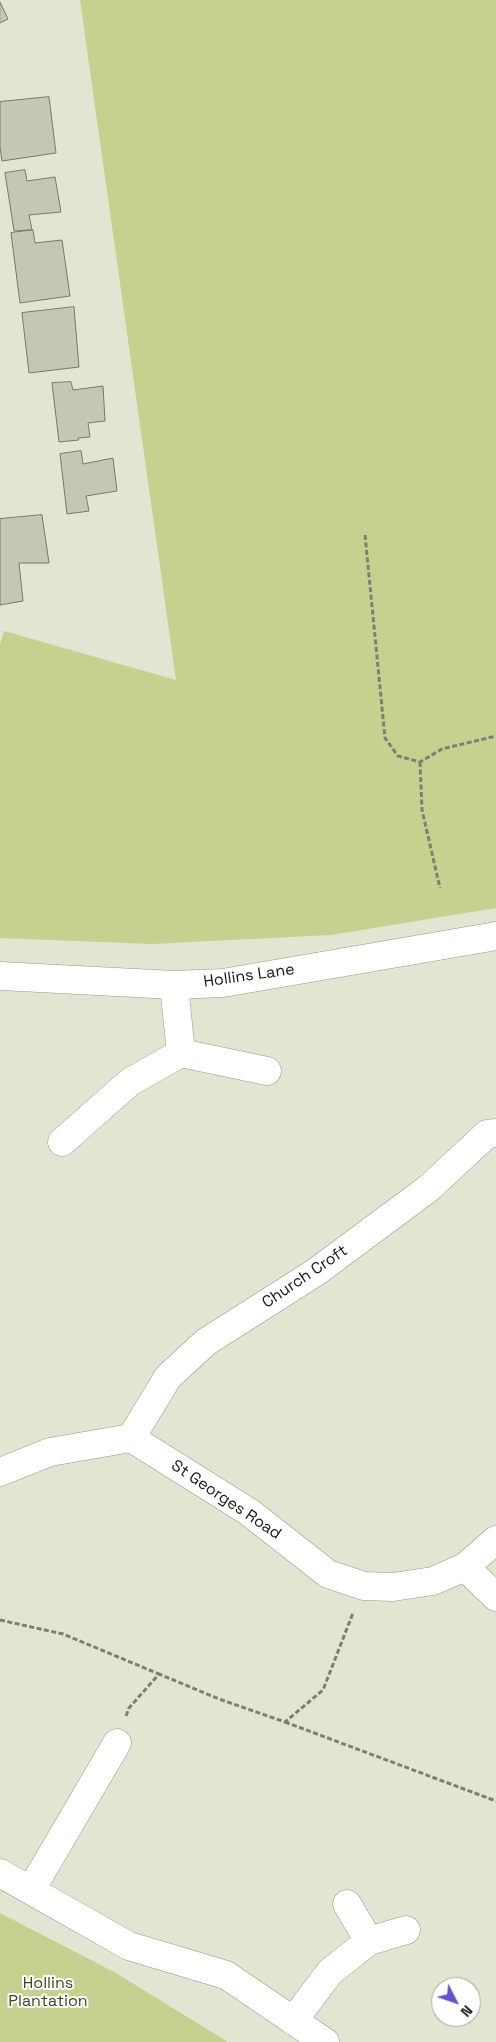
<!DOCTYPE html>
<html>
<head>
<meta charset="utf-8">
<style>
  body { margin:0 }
  #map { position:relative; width:496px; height:2042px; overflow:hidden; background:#e1e5d2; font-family:"Space Grotesk",sans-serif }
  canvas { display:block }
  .north { position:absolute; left:431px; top:1977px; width:50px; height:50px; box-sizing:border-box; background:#fff; border:1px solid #a2a2a0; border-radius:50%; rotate:131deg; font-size:14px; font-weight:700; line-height:20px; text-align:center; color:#161711 }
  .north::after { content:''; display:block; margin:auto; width:18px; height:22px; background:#6950ca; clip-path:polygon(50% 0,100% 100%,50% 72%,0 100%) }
</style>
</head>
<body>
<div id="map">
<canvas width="496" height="2042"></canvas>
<div class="north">N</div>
</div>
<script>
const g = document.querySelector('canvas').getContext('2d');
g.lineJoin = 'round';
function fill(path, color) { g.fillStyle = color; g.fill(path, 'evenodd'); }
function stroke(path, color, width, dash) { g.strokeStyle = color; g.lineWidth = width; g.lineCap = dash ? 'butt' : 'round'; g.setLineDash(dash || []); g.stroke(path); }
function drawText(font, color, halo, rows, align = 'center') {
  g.font = font + ' "Space Grotesk",sans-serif'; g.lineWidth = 4; g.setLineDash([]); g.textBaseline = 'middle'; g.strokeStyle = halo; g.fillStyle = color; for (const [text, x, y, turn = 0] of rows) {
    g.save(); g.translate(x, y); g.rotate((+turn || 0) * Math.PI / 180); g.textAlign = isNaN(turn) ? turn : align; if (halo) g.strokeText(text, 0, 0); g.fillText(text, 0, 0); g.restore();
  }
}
fill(new Path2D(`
  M80,0H496V908L331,935L152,944L0,938V645L4,631L176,680Z
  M0,1913L116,1973L228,2042H0Z`), '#c6d18f');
const building = new Path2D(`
  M0,2L8,19L0,23Z
  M49,97L56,153L2,161L0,147V102Z
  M25,170L27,181L55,177L61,212L29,215L32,230L14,231L5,173Z
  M33,230L35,243L62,240L70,296L20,303L11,233Z
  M74,307L79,367L29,373L22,313Z
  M71,382L73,390L103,386L105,421L88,423L90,437L78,438L79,440L59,442L52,383Z
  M81,451L83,464L113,458L117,491L86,496L89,511L67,514L60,454Z
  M42,515L49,563H19L23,601L0,605V519Z`);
fill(building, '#c3c7b4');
stroke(building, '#777a6a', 1);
const minor = new Path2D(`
  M0,976L174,985L223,983L496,936
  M174,985L181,1053
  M62,1142L130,1082L181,1053L267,1071
  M131,1438L168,1377L206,1342L316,1272L429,1188L487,1134L496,1133
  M0,1472L50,1452L131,1438L249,1512L328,1574L364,1586L393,1587L433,1581L465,1567L496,1540
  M465,1567L496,1597
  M0,1873L129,1946L226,1975L325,2042
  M31,1890L117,1743
  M347,1904L369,1941
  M293,2021L330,1972L369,1941L406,1930`);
stroke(minor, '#959987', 29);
stroke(new Path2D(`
  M365,535L385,738L398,756L420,762L442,749L496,736
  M420,762L422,810L440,888
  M0,1620L63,1634L159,1674
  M126,1716L129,1708L159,1674L219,1699L285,1722L323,1690L353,1613
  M285,1722L496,1801`), '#7d7f73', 3, [5, 2.5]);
stroke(minor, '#fff', 28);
drawText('16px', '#161711', '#fff', [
  ["Hollins Lane",249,976,-8],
  ["Church Croft",305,1277,-34],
  ["St Georges Road",226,1500,34]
]);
drawText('16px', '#3f441a', '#fff', [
  ["Hollins",48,1984],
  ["Plantation",48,2002]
]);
</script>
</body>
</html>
